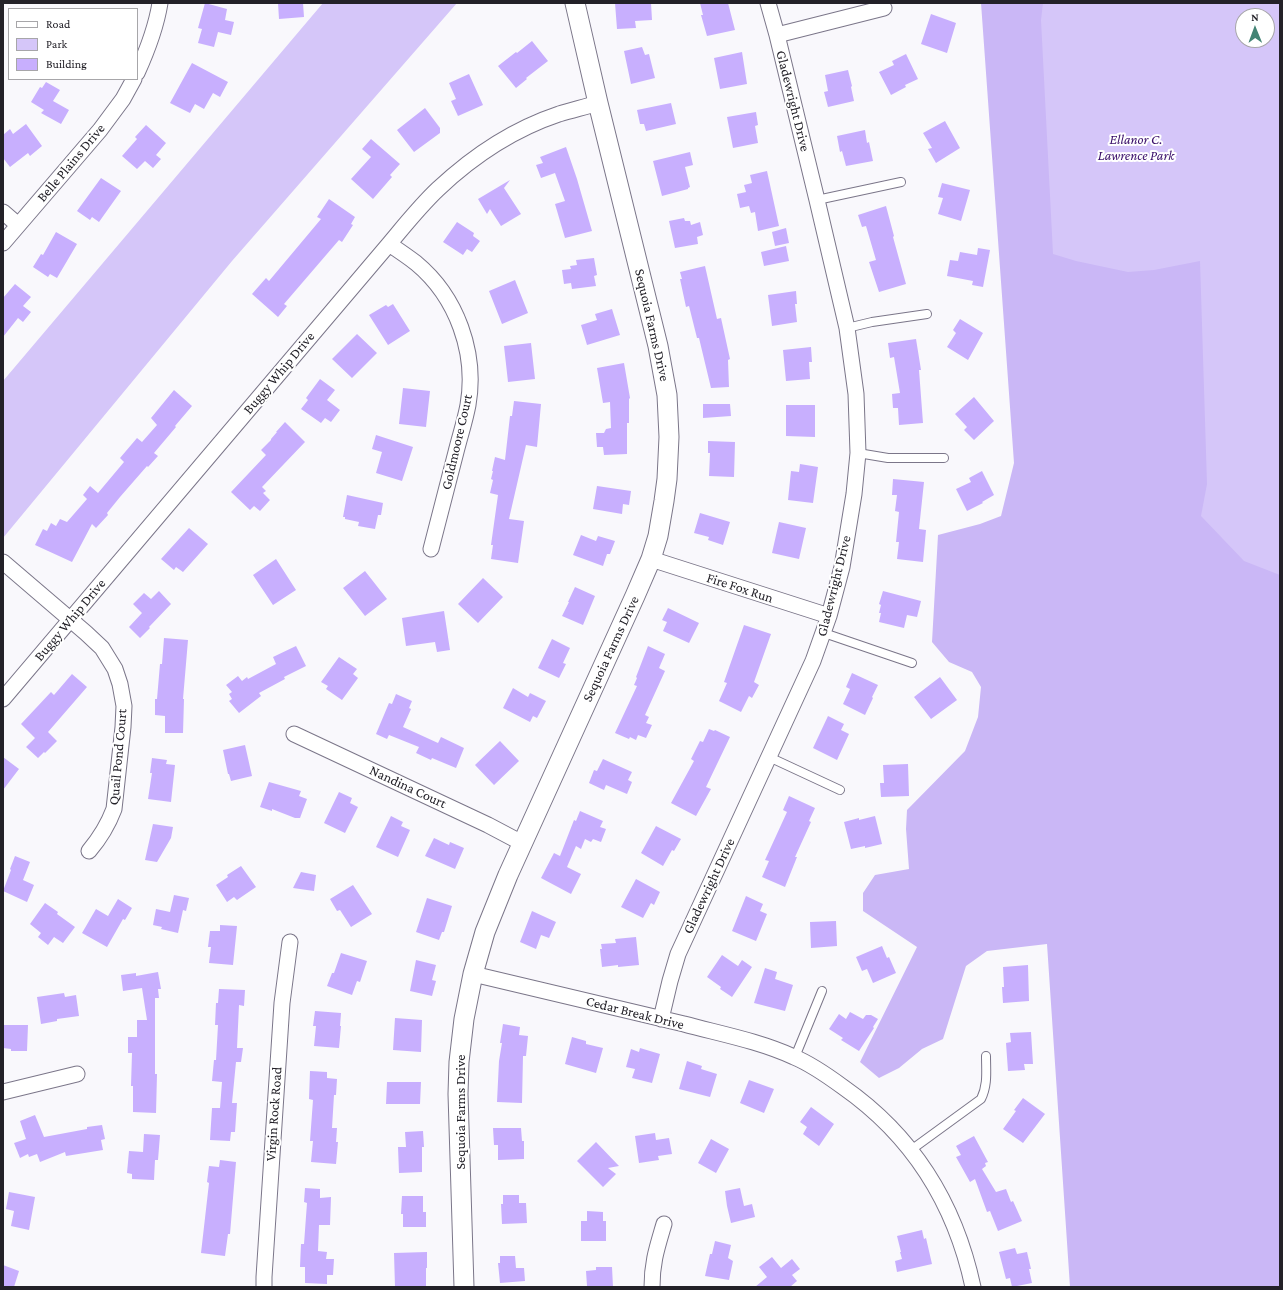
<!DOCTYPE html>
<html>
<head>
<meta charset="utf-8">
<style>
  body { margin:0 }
  #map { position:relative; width:1283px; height:1290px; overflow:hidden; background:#f9f8fc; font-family:"Crimson Pro",serif }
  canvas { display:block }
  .frame { position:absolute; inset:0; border:4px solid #232128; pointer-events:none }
  .legend { position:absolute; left:8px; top:8px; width:130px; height:72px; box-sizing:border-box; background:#fff; border:1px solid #a7a6a9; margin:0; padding:5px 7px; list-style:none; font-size:12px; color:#232128 }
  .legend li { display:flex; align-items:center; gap:8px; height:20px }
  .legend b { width:20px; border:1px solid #a7a6a9 }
  .north { position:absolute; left:1235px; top:8px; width:40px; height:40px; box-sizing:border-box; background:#fff; border:1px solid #a7a6a9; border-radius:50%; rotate:359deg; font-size:11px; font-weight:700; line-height:16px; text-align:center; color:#232128 }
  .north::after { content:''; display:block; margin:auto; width:14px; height:18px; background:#438475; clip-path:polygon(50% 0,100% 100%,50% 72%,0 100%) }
</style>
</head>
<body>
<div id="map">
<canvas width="1283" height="1290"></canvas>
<div class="frame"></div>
<ul class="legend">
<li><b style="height:5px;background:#fff"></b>Road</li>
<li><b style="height:11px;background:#d5c6f9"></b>Park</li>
<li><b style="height:11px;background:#c8affe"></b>Building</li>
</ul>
<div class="north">N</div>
</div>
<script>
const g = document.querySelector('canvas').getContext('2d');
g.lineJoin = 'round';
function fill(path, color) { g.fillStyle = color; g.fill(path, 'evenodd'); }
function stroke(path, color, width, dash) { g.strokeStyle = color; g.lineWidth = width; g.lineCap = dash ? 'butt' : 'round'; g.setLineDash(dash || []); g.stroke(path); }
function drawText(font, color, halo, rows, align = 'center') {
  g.font = font + ' "Crimson Pro",serif'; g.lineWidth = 4; g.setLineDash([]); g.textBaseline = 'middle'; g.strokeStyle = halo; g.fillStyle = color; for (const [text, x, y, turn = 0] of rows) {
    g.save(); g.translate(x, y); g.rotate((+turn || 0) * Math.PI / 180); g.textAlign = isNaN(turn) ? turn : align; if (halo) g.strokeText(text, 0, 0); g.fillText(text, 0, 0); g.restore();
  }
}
fill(new Path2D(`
  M323,3H457L232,261L3,538V381Z
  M982,3H1280V1287ZM1243,16H1267V40H1243Z`), '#d5c6f9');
fill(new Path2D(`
  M981,3H1043L1041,20L1053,254L1076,261L1128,272L1154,270L1200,261L1207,484L1201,516L1244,561L1280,575V1287H1070L1047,944L987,951L966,966L943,1039L922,1049L899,1068L879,1078L860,1062L917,947L863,911V893L875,875L909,869L906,829L907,810L965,751L978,717L981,687L972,672L949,662L932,642L938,535L980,524L1001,516L1014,463Z`), '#cab7f6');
fill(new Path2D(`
  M205,3L227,9L225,20L234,22L231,35L218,32L214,47L198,43L202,29L198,28Z
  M278,3H303L304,17L279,19Z
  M615,3H651L652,20L635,21L636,28L617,29Z
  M700,3H728L735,30L707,36L701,15H703Z
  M931,14L956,23L947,53L921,44Z
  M532,41L548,61L526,78L527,79L516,88L498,66L516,52L517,53Z
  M642,47L645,55L649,54L655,78L631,84L624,51Z
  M742,52L747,84L720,89L714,58Z
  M906,54L918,79L905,85L906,87L891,95L879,72L894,65L892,61Z
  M192,63L228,82L220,97L213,93L204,109L195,104L190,113L170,103Z
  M848,70L852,86L851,87L854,101L828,107L824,92L828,91L825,75Z
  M469,74L483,105L458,116L451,101L456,99L449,83Z
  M46,82L60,90L53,101L69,110L61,124L41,113L44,110L31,102L40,87L42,88Z
  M671,103L676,124L646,131L644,124H640L637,110Z
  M425,108L440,128V133L414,152L397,130Z
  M756,112L758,125L755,126L758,143L733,148L727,117Z
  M945,121L960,148L936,163L928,149L932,148L923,133Z
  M26,124L42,146L30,156L28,153L10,167L3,158V135L10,129L13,134Z
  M146,125L166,143L156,155L161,159L153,168L145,161L137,169L122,156L137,139L135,137Z
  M865,130L867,143L869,142L873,161L846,166L842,151L840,152L837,136Z
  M371,139L400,164L390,175L392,177L373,199L351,179L371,157L362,149Z
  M566,147L577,179L592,231L565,238L555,204L565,201L555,173L541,178L536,165L543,163L540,157Z
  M690,152L693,165L685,167L690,187L688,188V189L662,196L653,161Z
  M767,171L779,226L758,231L755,212L751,213L749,206L740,208L737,194L746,192L744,185L752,183L750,175Z
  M101,178L121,191L99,222L92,217L90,220L77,211Z
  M510,180L504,188L521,214L501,226L490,209L487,214L478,199Z
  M942,183L970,190L961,221L938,214L943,198L938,197Z
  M329,199L355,217L351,224L353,225L342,242L339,240L284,304L287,306L278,317L252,294L266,278L269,281L321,219L317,217Z
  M886,206L894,236L893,237L906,284L879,292L869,262L876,260L866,226L862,227L858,215Z
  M684,218L685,221H690L691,225L700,222L703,235L697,237L698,244L675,248L669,221Z
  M457,222L474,233L473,236L480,241L472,252L467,249L463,255L443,242Z
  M786,228L789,243L775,246L772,232Z
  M56,232L77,244L57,278L50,274L48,277L33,267L41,254L43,255Z
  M786,246L789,261L764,266L761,252Z
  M978,248L990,250L983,287L972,285L973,281L947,276L950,260L958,261L960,252L977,255Z
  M594,258L597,275L594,276L596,286L572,289L571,283L564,284L562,270L571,269L570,266L577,265L576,260Z
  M705,266L717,319L721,318L730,359L728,360L729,387L711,388L699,338H697L689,306L686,307L680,279H682L680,272Z
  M515,280L528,313L502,324L489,291Z
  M15,284L31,297L23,306L31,312L23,322L18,318L3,337V298Z
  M796,291L797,304H795L797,322L772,326L768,295Z
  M393,304L410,331L388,345L369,315L386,305L388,307Z
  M612,309L620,335L587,345L581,325L597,320L595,314Z
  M960,319L983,333L968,360L947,347L956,333L953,330Z
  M357,334L377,353L352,378L332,359Z
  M916,339L921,370H919L923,423L899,425L898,408H893L892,394L900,393L894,357L890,358L888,343Z
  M531,343L535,379L508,382L504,346Z
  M811,347L812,362H809L810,379L786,381L783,350Z
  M624,363L630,398L629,399V423H627V454L604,455L603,447H597L596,433H604L606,429L611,428L610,402L603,403L597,368Z
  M320,379L335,390L327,400L340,410L331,422L325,418L321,423L301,409L308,400L306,398Z
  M403,388L430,391L426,427L399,424Z
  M174,390L192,406L175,426L176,427L154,453L158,456L148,467L147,466L120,497L107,513L108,515L96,528L92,524L72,562L35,545L43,529L47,531L51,523L56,526L60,519L67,522L87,499L83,495L90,486L98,493L124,462L120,458L137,438L142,442L157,425L151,418Z
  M974,397L994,421L974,440L964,430L967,427L955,414Z
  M514,401L541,404L537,447L526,445L509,519L524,521L518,563L491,559L493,545H491L498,495L490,493L493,480L491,479L493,471H492L495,457L505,460L510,416H512Z
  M703,404H730L731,416L703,418Z
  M786,405H815V437L786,436Z
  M285,422L305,442L262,487L266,491L263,493L270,500L260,511L254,506L250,510L231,492L266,455L261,450L271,440V439L277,432H276Z
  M376,435L413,447L402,481L376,473L382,452L372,449Z
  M708,441L735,442L734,477L709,476L710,453H708Z
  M800,464L818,467L813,503L788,500L791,471L799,472Z
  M982,471L994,495L982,502L983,503L967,511L956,489L971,482L969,478Z
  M893,479L924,482L919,529L926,530L923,562L897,559L899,542H896L899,512L895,511L897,495H892Z
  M597,486L631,491L629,505L623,504L622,514L593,509Z
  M347,495L383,503L381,515H378L375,529L358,526L359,522L345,519V517H343Z
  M700,513L730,522L723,545L708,540L709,537L694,533Z
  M779,522L806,528L799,559L772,553Z
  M189,528L208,544L183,572L176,567L174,570L161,559Z
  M581,535L596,541L598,536L615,541L610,554H607L603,566L573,555Z
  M276,559L296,590L273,605L253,575Z
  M365,571L387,599L365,616L343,588Z
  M483,578L503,597L478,623L458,604Z
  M575,587L595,596L583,625L562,616L569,602H568Z
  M159,591L171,604L149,627L150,628L140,638L129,627L142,613L133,604L144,593L151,599Z
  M883,591L921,601L917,617L907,615L904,628L879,622L881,613H879L881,605L879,604Z
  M668,608L699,623L689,643L663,631L667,622L662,620Z
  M444,611L450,650L437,652L435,642L406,646L402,618Z
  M744,625L771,634L754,682L759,685L752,698L749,696L741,712L719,701L727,683L724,682Z
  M164,638L188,640L183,699H184L183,733H165V716L155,715V699H157L160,664H162Z
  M552,639L570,648L563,663L566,664L559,678L538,668Z
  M296,646L306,666L284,677L285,679L259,693L261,696L239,713L229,701L232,699L229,694L232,692L226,685L238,676L242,681L247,677L248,679L276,664L273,657Z
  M648,646L665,654L659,668L665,671L645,715L649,717L646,723L652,725L646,738L638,735L636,740L630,737L629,739L615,733L637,686L634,685L637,678L636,677Z
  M339,657L357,669L353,674L358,678L342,700L326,689L328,686L321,682Z
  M852,673L878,685L872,697L873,698L865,715L843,704L850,689L846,687Z
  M72,674L87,687L48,732L57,741L45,753L44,752L38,758L26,747L35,738L21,724L51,692L54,695Z
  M940,677L957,700L931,719L914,697Z
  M513,688L528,697L530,693L546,701L537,718L533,716L530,722L503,708Z
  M396,694L412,701L409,708L411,709L403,727L438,743L441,737L464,748L456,768L432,758L431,760L416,753L419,747L389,735L387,739L376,734L389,703L392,704Z
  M828,716L844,724L841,730L849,734L837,760L813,748Z
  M709,729L714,731L715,730L730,737L706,787L711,789L696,816L671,803L694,761L691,759L700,741L703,742Z
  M500,741L519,761L494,785L475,765Z
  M245,745L252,776L231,781L229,774H228L223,750Z
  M3,757L19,769L3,790Z
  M152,758L167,760L166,764L175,765L171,802L148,799L152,773H150Z
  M603,759L632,772L628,780L632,782L627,794L606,785L604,790L589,783L594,770L597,771Z
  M908,764L909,796L881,797L880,783H884L883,765Z
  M269,782L301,791L299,796L307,799L300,818H295L272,809V811L260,807Z
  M339,792L352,798L350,803L358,807L345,833L324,823Z
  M789,796L815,808L809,821L811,822L795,857H797L785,887L762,877L769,861L765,860L787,812L783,810Z
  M580,811L603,821L600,827L606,829L601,842L593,839L591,842L585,839L581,849L576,846L567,867L581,874L571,894L541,878L554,853L560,856L574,820L576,821Z
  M391,816L403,822L401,826L410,830L398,857L376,847Z
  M875,816L882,844L865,848V846L851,849L844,822L859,818V820Z
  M153,824L173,827L171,838L157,862L145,860Z
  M656,826L681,839L674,851L672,850L663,866L641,853Z
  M434,838L449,845L450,842L464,848L455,869L425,856Z
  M15,856L30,862L23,880L34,885L27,902L3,891L11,870L10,869Z
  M241,866L256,887L237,900L234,897L227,902L216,885L228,877L227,875Z
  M301,872L316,875L314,891L293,888Z
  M636,879L660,892L654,905L651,903L643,918L621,907Z
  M353,885L372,914L351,927L340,910L337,911L330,899Z
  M174,895L189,898L186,911L183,910L178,933L161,929L162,927L153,925L156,909L170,912Z
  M746,896L763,904L760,911L767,914L756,941L732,931Z
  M427,898L452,906L444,932H442L439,940L416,932Z
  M118,899L132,908L125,920L123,919L107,947L82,933L96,909L108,916Z
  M45,903L58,912L57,914L75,927L63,943L54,937L48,945L38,937L41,933L30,924Z
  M532,911L556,922L549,938L541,935L536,949L520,942Z
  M836,921L837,946L811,948L810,922Z
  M220,925L237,926L233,965L209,963L211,947H208L210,931H220Z
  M636,937L639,965L618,967V965L602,967L600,949H602L601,944L616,943L615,939Z
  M882,946L887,958L889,957L896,973L873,983L867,969L862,971L856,957Z
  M341,953L367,961L360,982L357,981L352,995L327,986L332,973H334Z
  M722,955L738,966L742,960L752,967L732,997L720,989L721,987L707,977Z
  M416,960L436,965L432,980L436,981L432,996L410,991Z
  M1028,965L1029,1001L1003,1003L1002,987H1004L1003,967Z
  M765,968L777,972L775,979L793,985L785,1011L754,1003Z
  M158,972L161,989H158L159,998H155V1074H157L156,1113L133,1112V1086H131L132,1053H128V1037H137V1020H147L142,988L123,991L121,975L136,973V976Z
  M219,989L245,990L244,1006L239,1005L237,1048H243L241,1062H236L232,1103H237L235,1132H231L230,1141L210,1140L212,1108H220L222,1082L212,1081L214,1060H216L218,1025H215L216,1003H218Z
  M64,993L65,997L76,995L79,1016L57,1019V1021L41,1024L37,997Z
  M315,1011L341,1013L340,1026H341L339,1048L314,1046L316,1026H313Z
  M850,1012L863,1019L866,1015H871L878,1019L873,1027L874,1028L859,1051L841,1040L843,1038L829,1029L839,1014L846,1019Z
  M395,1018L422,1020L421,1052L393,1050Z
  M503,1024L520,1027L519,1035L528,1036L526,1056H523L522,1103L497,1102L499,1061L502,1043H500Z
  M3,1025H28L27,1051H11V1049L3,1048Z
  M1031,1032L1033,1064H1024L1025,1070L1008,1071L1006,1043L1011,1042L1010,1033Z
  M572,1037L586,1041V1044L603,1048L596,1073L565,1064Z
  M640,1048L660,1054L652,1083L632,1078L635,1069L626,1067L631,1049L639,1052Z
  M687,1061L702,1066L701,1069L717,1074L710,1097L679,1089Z
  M310,1071L327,1072V1078L337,1079L336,1095H334L332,1128H337L336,1142H338L336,1164L311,1162L313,1141H310L313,1100L309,1099Z
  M749,1080L774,1089L764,1113L740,1103Z
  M387,1082H421L420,1104H386Z
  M1023,1098L1045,1114L1023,1143L1003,1129L1016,1111L1014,1110Z
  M811,1107L834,1124L819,1146L803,1134L807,1127L800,1122Z
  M35,1115L44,1137L87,1129V1127L102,1125L105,1139L101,1140L103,1150L66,1156L65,1152L40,1162L37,1154L29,1157L28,1154L20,1158L14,1143L26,1139L20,1121Z
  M493,1128H521L522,1141H524V1159L498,1160V1145H494Z
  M423,1131L424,1147H422V1172L399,1173L398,1147H406L405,1132Z
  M655,1133L656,1140L669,1138L672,1154L658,1156L659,1160L639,1163L635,1136Z
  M144,1134L160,1135L158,1160H155L154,1180L132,1179V1174L127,1173L129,1151L143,1152Z
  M974,1136L988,1162L985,1163L986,1166L982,1169L996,1192L1006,1189L1011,1202L1013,1201L1022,1221L998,1231L990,1211L987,1212L975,1179L970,1182L956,1157L961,1155L956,1146Z
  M711,1139L729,1149L716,1173L698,1163Z
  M596,1142L619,1166L608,1168L616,1174L603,1187L577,1161Z
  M220,1160L236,1162L230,1234H228L225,1256L201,1253L209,1183L207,1182L209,1166L219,1167Z
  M305,1188L320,1189V1198L331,1197L330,1225H319L318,1251L327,1252L326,1259H334L333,1275H327V1284L305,1283V1267H300L301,1244H304L307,1203L304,1202Z
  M740,1188L744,1206L752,1204L755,1217L731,1223L727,1206L725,1191Z
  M9,1192L35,1197L29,1230L11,1226L14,1211L6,1209Z
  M503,1195H519V1203H526L527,1223L502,1224L501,1204H503Z
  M402,1196H423V1212H426V1227H403V1214H401Z
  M587,1211L603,1212V1221H606V1241H581V1221H587Z
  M922,1230L924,1239L926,1238L932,1264L897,1272L895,1261L902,1259L900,1252H901L897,1236Z
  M715,1241L731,1245L728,1258L733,1261L729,1280L705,1276L710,1254H712Z
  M1015,1248L1017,1254L1027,1252L1031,1269H1029L1032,1283L1012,1287L1010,1278L1006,1279L999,1252Z
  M427,1252V1268H426V1287H395L394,1253Z
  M500,1256H515L516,1268H524L525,1281L500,1283L498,1263H500Z
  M772,1257L781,1268L792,1259L800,1269L792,1275L797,1281L790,1287H755L767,1277L759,1267Z
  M3,1265L19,1271L14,1287H3Z
  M596,1267H612L613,1287L587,1286L586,1271L596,1270Z`), '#c8affe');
const service = new Path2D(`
  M817,200L901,182
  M847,328L872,322L927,314
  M858,453L888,458H944
  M824,633L912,663
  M769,757L840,790
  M795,1057L822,991
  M911,1150L981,1099C988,1085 986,1071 986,1056`);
const minor = new Path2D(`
  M777,35L884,8
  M137,73C147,51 156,28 160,3
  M3,212L18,225
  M3,243L100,130L123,99L134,79
  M389,244C398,250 407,256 416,263C457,297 477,353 468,405C465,421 460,436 456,452C448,484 439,517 431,549
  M651,559L829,616
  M3,562L86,633L102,648L115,669L120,684L124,706L123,727L114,809C108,825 100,838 89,851
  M3,699L389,244C405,225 420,206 438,189C472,157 514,129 559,114C572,110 585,107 598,103
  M294,734L488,825L522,843
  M473,974C543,991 614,1007 684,1024C721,1034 759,1041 794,1057C811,1064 828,1076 843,1087C913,1136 955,1203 973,1287
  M661,1019L670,981L678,954L813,661L829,616L842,567L854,494L858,453L856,394L847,328L817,200L777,35L768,3
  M3,1092L77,1074
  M264,1287V1277L282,1003L290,942
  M652,1287C652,1262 657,1248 664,1224`);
const tertiary = new Path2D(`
  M464,1287L458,1094L459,1062L464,1019L473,974L485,932L508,875L635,596L651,559L658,536L664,501L667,479L669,437L667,395L658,346L598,103L575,3`);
stroke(service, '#7b7689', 10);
stroke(minor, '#7b7689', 17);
stroke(tertiary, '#7b7689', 21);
stroke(service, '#fff', 8);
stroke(minor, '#fff', 15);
stroke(tertiary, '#fff', 19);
drawText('14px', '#232128', '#fff', [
  ["Gladewright Drive",793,101,76],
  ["Belle Plains Drive",71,163,-50],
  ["Sequoia Farms Drive",652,325,77],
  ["Buggy Whip Drive",279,373,-50],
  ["Goldmoore Court",457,442,-77],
  ["Gladewright Drive",834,586,-76],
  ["Fire Fox Run",740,588,18],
  ["Buggy Whip Drive",70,620,-50],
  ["Sequoia Farms Drive",611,649,-65],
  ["Quail Pond Court",118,757,-85],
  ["Nandina Court",408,787,25],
  ["Gladewright Drive",709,886,-65],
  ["Cedar Break Drive",635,1013,14],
  ["Sequoia Farms Drive",461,1112,-90],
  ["Virgin Rock Road",274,1114,-86]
]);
drawText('italic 14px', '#390e69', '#fff', [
  ["Ellanor C.",1136,140],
  ["Lawrence Park",1136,156]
]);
</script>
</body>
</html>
